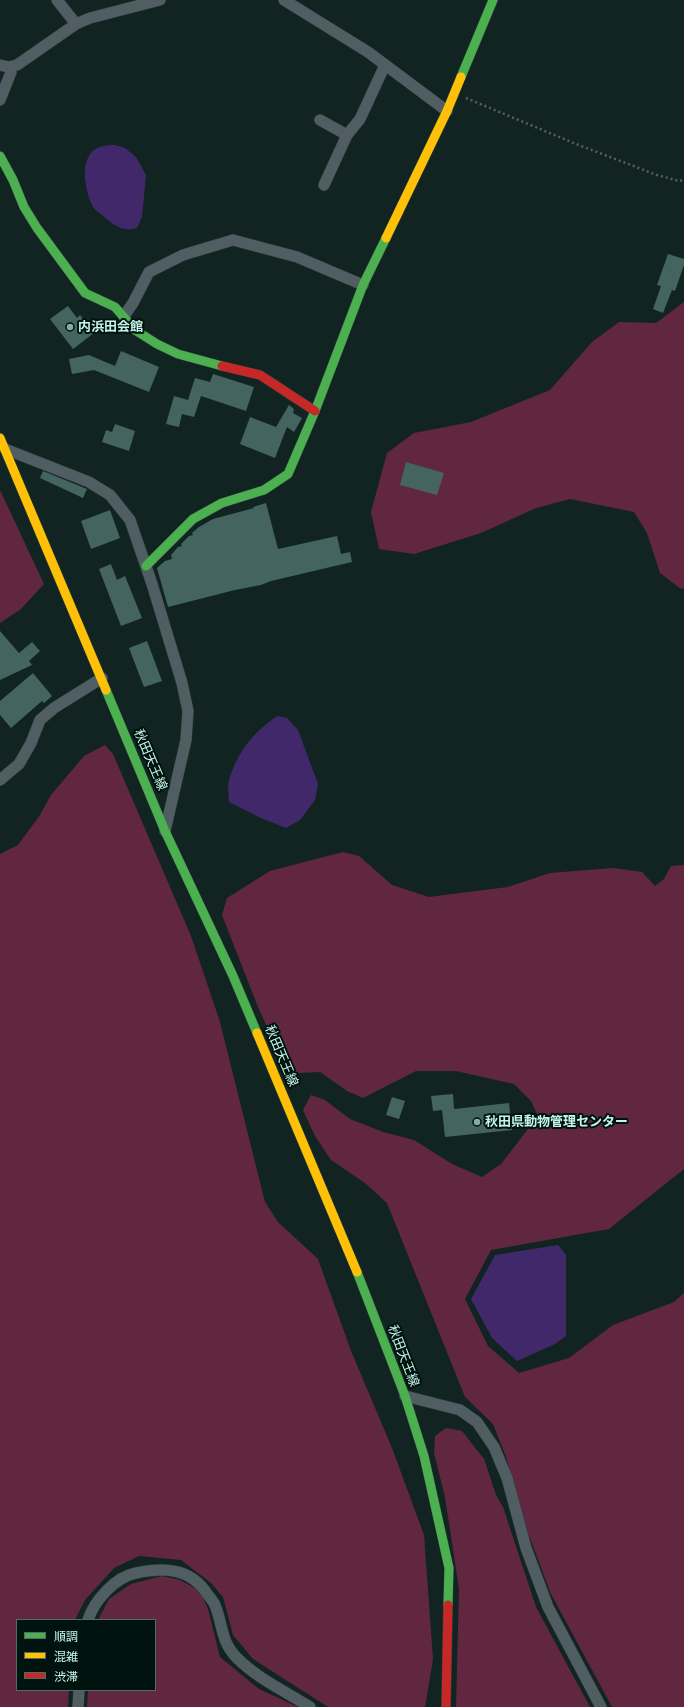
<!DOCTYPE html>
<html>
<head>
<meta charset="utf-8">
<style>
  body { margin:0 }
  #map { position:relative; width:684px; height:1707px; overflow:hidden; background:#122421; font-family:"PT Serif","Noto Sans JP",serif }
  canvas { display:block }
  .legend { position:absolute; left:16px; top:1619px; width:140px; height:72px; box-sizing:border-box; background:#00130f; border:1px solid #4f6d66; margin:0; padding:5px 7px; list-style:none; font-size:12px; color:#c5f5e8 }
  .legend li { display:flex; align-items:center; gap:8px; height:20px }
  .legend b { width:20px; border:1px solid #4f6d66 }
</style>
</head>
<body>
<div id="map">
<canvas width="684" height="1707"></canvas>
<ul class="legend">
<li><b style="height:5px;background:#4caf50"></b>順調</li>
<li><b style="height:5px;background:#ffc107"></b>混雑</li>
<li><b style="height:5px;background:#c62828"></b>渋滞</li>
</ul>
</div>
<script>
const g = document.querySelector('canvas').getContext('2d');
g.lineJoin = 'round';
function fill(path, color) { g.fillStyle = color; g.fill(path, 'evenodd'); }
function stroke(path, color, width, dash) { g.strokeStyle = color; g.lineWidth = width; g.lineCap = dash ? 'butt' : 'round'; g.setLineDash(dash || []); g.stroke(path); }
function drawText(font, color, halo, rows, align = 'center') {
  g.font = font + ' "PT Serif","Noto Sans JP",serif'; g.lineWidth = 4; g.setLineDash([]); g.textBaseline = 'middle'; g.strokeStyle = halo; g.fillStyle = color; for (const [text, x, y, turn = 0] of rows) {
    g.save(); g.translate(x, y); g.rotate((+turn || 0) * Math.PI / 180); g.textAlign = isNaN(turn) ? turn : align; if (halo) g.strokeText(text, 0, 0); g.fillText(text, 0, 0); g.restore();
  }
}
fill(new Path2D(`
  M684,302V588L681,589L660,573L647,533L634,512L570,499L536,508L481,533L414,554L379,549L371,512L387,453L414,433L471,422L550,390L592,342L619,322L656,323Z
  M0,490L44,584L21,609L0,623Z
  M105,745L113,754L191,936L220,1022L265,1202L278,1222L318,1259L351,1351L392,1448L424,1535L433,1659L425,1707H328L253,1659L233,1635L223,1597L211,1583L181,1560L139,1556L114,1568L85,1600L75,1620H17V1690H69L68,1707H0V854L18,845L40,815L51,795L84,756Z
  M343,852L359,856L392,885L429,897L508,887L550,873L613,868L642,872L655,886L664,879L671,866L684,865V1169L609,1229L491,1250L465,1299L488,1346L519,1373L569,1358L613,1325L674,1302L684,1293V1707H612L551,1594L528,1533L506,1457L493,1424L465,1397L387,1203L365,1183L331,1160L315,1136L303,1110L311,1095L325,1100L350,1119L383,1132L414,1140L452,1164L482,1177L501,1164L538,1116L531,1101L514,1084L456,1071H416L363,1098L347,1091L320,1072L298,1073L286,1068L258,1007L222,915L227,898L270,871Z
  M446,1428L462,1431L484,1459L496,1495L503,1507L536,1607L590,1707H456L459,1589L445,1497L434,1453L435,1436Z
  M162,1576L180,1580L200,1591L208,1609L220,1657L259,1689L298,1707H87L88,1690H155V1620H98L109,1599L131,1584Z`), '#622740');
fill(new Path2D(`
  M115,145L125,148L136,157L146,175L142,217L137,228C123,233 112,224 102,215C99,213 95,210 93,207C84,189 77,152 103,146C107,145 111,145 115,145Z
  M277,716L287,718L298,730L318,784L315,800L300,820L286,828L261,818L229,802C229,795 227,786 229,780C238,751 253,733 277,716Z
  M558,1245L566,1255V1336L555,1344L517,1361L492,1338L471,1299L495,1255Z`), '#40286a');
fill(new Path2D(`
  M668,254L684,259V265L675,291L672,290L663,313L653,309L661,286L657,285Z
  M68,306L77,318L80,315L94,333L73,349L50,319Z
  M121,351L159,367L149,392L94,370L72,374L69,359L89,355L115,366Z
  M213,374L254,387L246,411L201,396L194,417L182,414L179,427L166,424L174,396L188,400L195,378L210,382Z
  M289,405L294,409L293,413L302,418L294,432L287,427L275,458L240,444L250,417L276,427Z
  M115,424L135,431L129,451L102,442L106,430L112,432Z
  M406,462L444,473L437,495L400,485Z
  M43,471L87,489L83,498L40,478Z
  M266,503L278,549L337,536L341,554L350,552L352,562L271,581L261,585L235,590L168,607L157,568L165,561L172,559L171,555L178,547L182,546L181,544L189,536L193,535L192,533L199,527L213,519L254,508L253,507Z
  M110,510L120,538L91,549L81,521Z
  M111,564L117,580L125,576L142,618L121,626L99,569Z
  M0,631L19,653L32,642L40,651L29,661L32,665L0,680Z
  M147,641L162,681L144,687L129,648Z
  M33,673L52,696L44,703L42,701L11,728L0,715V701Z
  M453,1094L454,1109L509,1103L512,1130L445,1137L442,1110L433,1111L431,1096Z
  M392,1097L405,1101L399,1119L386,1115Z`), '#43645f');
const street = new Path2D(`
  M57,0L76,24
  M284,0L368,52L447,111
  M0,65L9,67L17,65L76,24L90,18L160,0
  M0,100L11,72L9,67
  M320,120L347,135
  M324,185L347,135L360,119L385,65
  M124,316L133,303L149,272L183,255L233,240L297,257L363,285
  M5,449L89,482L110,495L130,520L152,584L182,683L188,711L186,740L165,831
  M0,780L19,764L31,743L40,720L54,708L102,678
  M405,1396L460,1410L477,1422L494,1447L507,1478L526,1548L548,1607L601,1707
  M88,1620C94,1601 115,1577 136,1573C165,1567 191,1568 208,1595C211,1599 215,1603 216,1608C223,1626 221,1642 237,1658C258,1679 285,1691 310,1707
  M78,1707L79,1690`);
const fast = new Path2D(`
  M461,77L493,0
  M0,156L13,180L24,207L37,228L85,293L115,307L135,330L157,344L178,354L222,366
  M146,566L193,519L222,503L264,490L288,474L315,411L363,285L386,238
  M106,690L165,831L233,976L257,1033
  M357,1272L405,1396L424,1456L449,1568L448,1605`);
const slow = new Path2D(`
  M386,238L447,111L461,77
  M0,438L106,690
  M257,1033L357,1272`);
const jam = new Path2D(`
  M222,366L260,375L315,411
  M446,1707L448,1605`);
stroke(street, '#2d403c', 12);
stroke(fast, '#2d403c', 10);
stroke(slow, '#2d403c', 10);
stroke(jam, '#2d403c', 10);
stroke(new Path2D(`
  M466,98L576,144L657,175L679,181L684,180`), '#546262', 2.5, [2, 3]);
stroke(street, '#505d62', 11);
stroke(fast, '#4caf50', 9);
stroke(slow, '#ffc107', 9);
stroke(jam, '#c62828', 9);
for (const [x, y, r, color] of [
  [70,327,4,"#86aca2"],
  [477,1122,4,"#86aca2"]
]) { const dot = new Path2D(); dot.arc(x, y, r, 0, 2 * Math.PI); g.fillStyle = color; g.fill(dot); stroke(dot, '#00130f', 1.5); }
drawText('bold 13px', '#c5f5e8', '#00130f', [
  ["内浜田会館",78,327],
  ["秋田県動物管理センター",485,1122]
], 'left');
drawText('13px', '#c5f5e8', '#00130f', [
  ["秋田天王線",150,760,67],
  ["秋田天王線",281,1056,67],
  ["秋田天王線",403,1356,69]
]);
</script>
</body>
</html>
